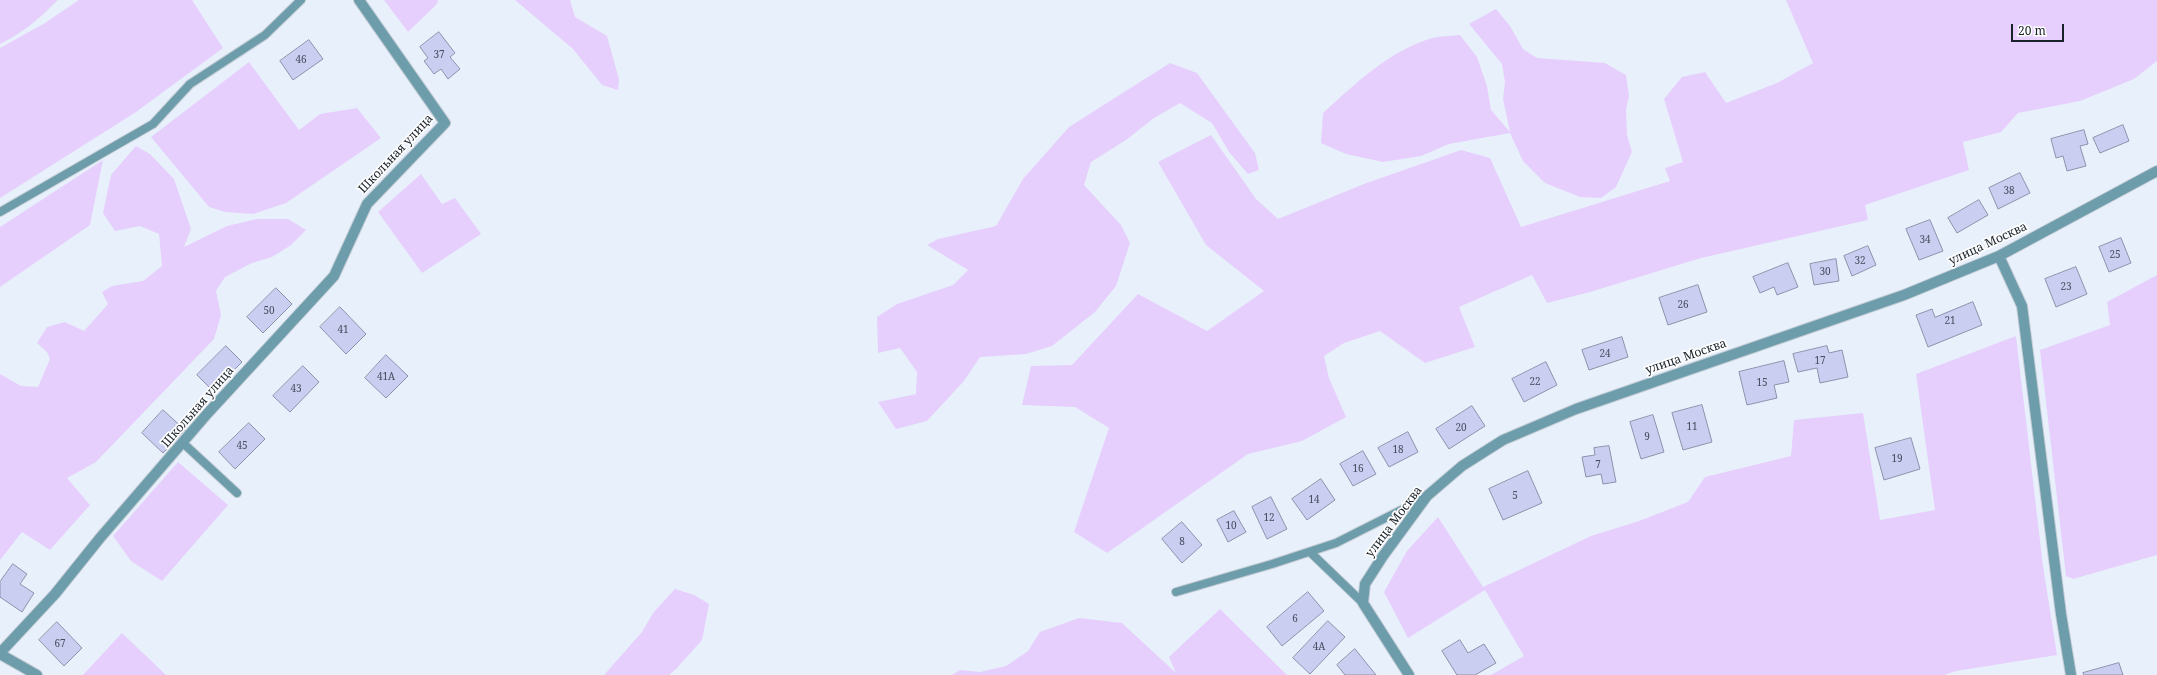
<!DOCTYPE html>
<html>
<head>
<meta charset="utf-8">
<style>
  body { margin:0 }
  #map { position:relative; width:2157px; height:675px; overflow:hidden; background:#e8f1fb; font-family:"Noto Serif",serif }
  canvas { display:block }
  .scale { position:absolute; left:2011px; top:24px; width:53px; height:18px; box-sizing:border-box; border:2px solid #19212a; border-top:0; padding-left:5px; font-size:12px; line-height:14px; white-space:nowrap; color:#19212a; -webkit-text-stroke:3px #fdfdfd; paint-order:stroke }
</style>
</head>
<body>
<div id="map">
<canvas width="2157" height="675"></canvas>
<div class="scale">20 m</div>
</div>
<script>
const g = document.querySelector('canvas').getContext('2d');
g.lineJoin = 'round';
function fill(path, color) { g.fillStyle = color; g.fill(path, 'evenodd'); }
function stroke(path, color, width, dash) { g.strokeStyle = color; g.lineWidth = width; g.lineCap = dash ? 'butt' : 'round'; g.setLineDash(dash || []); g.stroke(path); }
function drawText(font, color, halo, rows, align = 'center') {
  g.font = font + ' "Noto Serif",serif'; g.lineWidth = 3.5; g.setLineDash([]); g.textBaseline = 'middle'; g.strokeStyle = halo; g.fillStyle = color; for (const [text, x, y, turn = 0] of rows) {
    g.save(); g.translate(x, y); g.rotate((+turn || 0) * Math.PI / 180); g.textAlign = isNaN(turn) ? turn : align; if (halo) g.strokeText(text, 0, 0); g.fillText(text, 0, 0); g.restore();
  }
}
fill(new Path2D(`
  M0,0H58C39,19 24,32 0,44Z
  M79,0H192L223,48L136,112L0,198V48L45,23Z
  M384,0H438L437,4L408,32Z
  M515,0H570L575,17L607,36L619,79L618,90L602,85L573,49Z
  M1786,0H2157V61L2134,79L2080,101L2018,113L2001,132L1963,142L1969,170L1865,205L1868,220L1701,258L1590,292L1547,303L1532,275L1459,307L1475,347L1425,363L1380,331L1344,343L1324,356L1329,378L1346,417L1302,441L1248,454L1107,553L1074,532L1109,428L1075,407L1022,405L1031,366L1072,365L1138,294L1207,331L1264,291L1206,245L1158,162L1211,135L1256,199L1278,219L1364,184L1461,150L1490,158L1521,227L1670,181L1665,168L1683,162L1664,99L1682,77L1705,72L1726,103L1777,83L1813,63Z
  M1496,9L1510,26L1523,49L1537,58L1605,63L1626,75L1629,96L1626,110L1627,135L1632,152L1616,187L1601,198L1580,197L1545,183L1523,161L1510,133L1449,144L1421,156L1383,162L1346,154L1321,143L1323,113C1356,83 1389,51 1432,38C1441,36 1451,36 1460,35L1477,57L1487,86L1491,110L1510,132L1503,99L1505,82L1502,64L1469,24Z
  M249,62L299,130L320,114L357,108L381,138L286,203L253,214L225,212L209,207L151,137Z
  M1170,63L1197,73L1255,153L1259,170L1248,174L1229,152L1212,123L1180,103L1154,118L1126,140L1091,162L1084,185L1121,225L1130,243L1116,286L1095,312L1052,346L1026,354L980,357L964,381L927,421L896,429L878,402L916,394L917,372L900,348L878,353L877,317L897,304L953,285L968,270L927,245L938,239L996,226L1023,179L1069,127Z
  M136,146L150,154L174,179L191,229L184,247L227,226L257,219H288L306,230L291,245L272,257L252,263L225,277L216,291L221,315L214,339L96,462L67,478L90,505L50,550L22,532L0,560V374L21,386L38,387L50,359L47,352L37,343L47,327L65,322L84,331L108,304L102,292L112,286L143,281L162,266L159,234L140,226L115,231L103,213L111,175Z
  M103,160L90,225L0,287V227Z
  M421,174L442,204L455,198L481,234L422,273L378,212Z
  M2157,275V555L2073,579L2066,576L2040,350L2110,325L2107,302Z
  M2016,336L2043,566L2057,655L1956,671L1944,675H1491L1524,656L1485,590L1408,638L1384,592L1407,551L1438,517L1483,587L1591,536L1639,521L1688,502L1705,477L1791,456L1794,420L1863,413L1880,520L1935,510L1916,374Z
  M178,462L228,505L162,581L131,561L113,536Z
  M675,589L694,595L709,604L702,640L677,668L669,675H604L642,632L653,613Z
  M1220,609L1287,675H952L960,670L980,672L1006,666L1028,651L1040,632L1079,618L1122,623L1176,673L1169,657Z
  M122,633L166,675H83Z`), '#e6cffc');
const building = new Path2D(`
  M439,32L455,53L450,57L460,69L448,79L441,69L434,74L424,61L428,58L420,47Z
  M309,40L323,59L293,80L280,61Z
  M2123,125L2129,141L2100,153L2093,138Z
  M2084,130L2088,144L2080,146L2086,166L2067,171L2063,156L2056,158L2051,139Z
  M2020,173L2030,193L1998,209L1989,188Z
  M1979,200L1988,215L1957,233L1948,218Z
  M1930,220L1943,251L1919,260L1906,229Z
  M2121,238L2131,263L2109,272L2099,247Z
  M1868,246L1876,265L1852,276L1844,256Z
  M1836,259L1839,281L1814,285L1810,264Z
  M1788,263L1798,287L1777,295L1774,287L1760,293L1753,277Z
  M2076,267L2087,294L2056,307L2045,279Z
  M1698,285L1707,312L1668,325L1659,298Z
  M276,288L292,304L263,333L247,317Z
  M1973,302L1982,325L1928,347L1916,315L1932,309L1935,317Z
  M340,307L366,334L346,354L320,327Z
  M1622,337L1628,357L1589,370L1582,350Z
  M226,346L242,362L213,391L197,375Z
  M1827,346L1829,353L1842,350L1848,377L1820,383L1817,368L1798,372L1793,354Z
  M386,355L408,376L386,398L365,378Z
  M1784,361L1789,382L1774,385L1777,398L1747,405L1739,372Z
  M1546,362L1557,385L1524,402L1512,379Z
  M303,366L319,382L290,412L273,396Z
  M1702,405L1712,442L1683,450L1672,413Z
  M1472,406L1485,426L1449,449L1436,429Z
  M163,410L185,430L163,453L142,433Z
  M1653,415L1664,452L1641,459L1630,422Z
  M249,423L265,439L235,469L219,452Z
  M1408,432L1418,452L1389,467L1378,448Z
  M1911,438L1920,469L1884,480L1875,448Z
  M1609,446L1616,482L1603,484L1601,474L1586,477L1582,457L1595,455L1594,448Z
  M1363,451L1376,474L1353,486L1340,464Z
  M1528,471L1542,503L1503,520L1489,489Z
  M1321,479L1335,500L1307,520L1292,499Z
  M1271,497L1287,529L1267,539L1252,507Z
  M1234,511L1246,532L1228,542L1217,520Z
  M1182,522L1202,545L1182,563L1162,539Z
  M13,564L27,574L20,584L34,593L22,612L0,597V582Z
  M1308,592L1324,611L1282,646L1267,627Z
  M1328,621L1345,637L1310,674L1293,658Z
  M57,622L82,648L64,666L39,640Z
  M1460,640L1468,653L1484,644L1496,663L1475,675H1457L1442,651Z
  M1355,649L1376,675H1345L1337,665Z
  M2119,663L2123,675H2084L2083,673Z`);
fill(building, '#cacff2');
stroke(building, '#8d91ac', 1);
const service = new Path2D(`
  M0,212L153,124L190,84L265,35L301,0
  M183,443L237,493
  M1310,552L1363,603
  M1176,592L1272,564L1336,543L1425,498`);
const minor = new Path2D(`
  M1999,256L2022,306L2061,614L2071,675
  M0,653L55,594L100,538L207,414L334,276L367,204L445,123L359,0
  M0,654L37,675
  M1409,675L1363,603L1365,584L1383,556L1427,496L1462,466L1503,440L1576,409L1904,295L1999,256L2157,171`);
stroke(service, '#c3ccd5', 10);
stroke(minor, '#c3ccd5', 12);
stroke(service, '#6d9cab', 8);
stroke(minor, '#6d9cab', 10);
drawText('10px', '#454c5c', null, [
  ["37",439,55],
  ["46",301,60],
  ["38",2009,191],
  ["34",1925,240],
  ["25",2115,255],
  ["32",1860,261],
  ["30",1825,272],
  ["23",2066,287],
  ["26",1683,305],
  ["50",269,311],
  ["21",1950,321],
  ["41",343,330],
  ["24",1605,354],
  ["17",1820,361],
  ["41А",386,377],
  ["22",1535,382],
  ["15",1762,383],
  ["43",296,389],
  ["11",1692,427],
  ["20",1461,428],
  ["9",1647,437],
  ["45",242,446],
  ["18",1398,450],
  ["19",1897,459],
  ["7",1598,465],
  ["16",1358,469],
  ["5",1515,496],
  ["14",1314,500],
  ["12",1269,518],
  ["10",1231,526],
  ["8",1182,542],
  ["6",1295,619],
  ["67",60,644],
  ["4А",1319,647]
]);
drawText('12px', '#19212a', '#fdfdfd', [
  ["Школьная улица",396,154,-47],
  ["улица Москва",1988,244,-25],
  ["улица Москва",1686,357,-19],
  ["Школьная улица",198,407,-49],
  ["улица Москва",1394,522,-53]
]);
</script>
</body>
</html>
